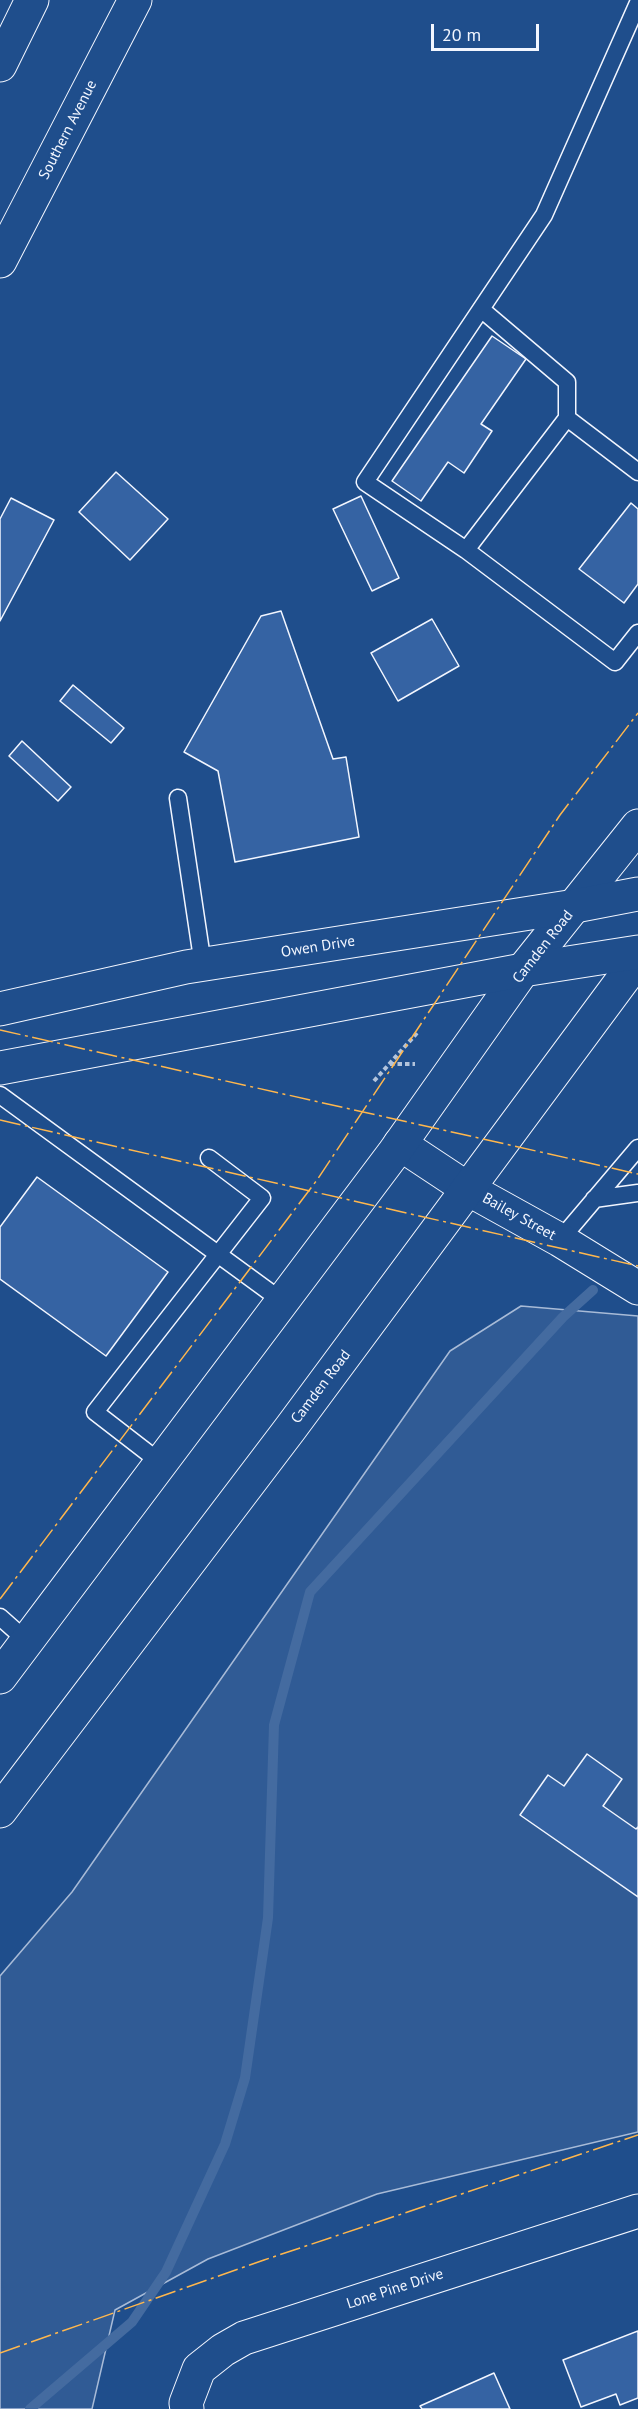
<!DOCTYPE html>
<html>
<head>
<meta charset="utf-8">
<style>
  body { margin:0 }
  #map { position:relative; width:638px; height:2409px; overflow:hidden; background:#1f4e8c; font-family:"PT Sans",sans-serif }
  canvas { display:block }
  .scale { position:absolute; left:431px; top:24px; width:108px; height:27px; box-sizing:border-box; border:3px solid #f2f6ff; border-top:0; padding-left:8px; font-size:18px; line-height:21px; white-space:nowrap; color:#f2f6ff; -webkit-text-stroke:4px #1f4e8c; paint-order:stroke }
</style>
</head>
<body>
<div id="map">
<canvas width="638" height="2409"></canvas>
<div class="scale">20 m</div>
</div>
<script>
const g = document.querySelector('canvas').getContext('2d');
g.lineJoin = 'round';
function fill(path, color) { g.fillStyle = color; g.fill(path, 'evenodd'); }
function stroke(path, color, width, dash) { g.strokeStyle = color; g.lineWidth = width; g.lineCap = dash ? 'butt' : 'round'; g.setLineDash(dash || []); g.stroke(path); }
function drawText(font, color, halo, rows, align = 'center') {
  g.font = font + ' "PT Sans",sans-serif'; g.lineWidth = 4.5; g.setLineDash([]); g.textBaseline = 'middle'; g.strokeStyle = halo; g.fillStyle = color; for (const [text, x, y, turn = 0] of rows) {
    g.save(); g.translate(x, y); g.rotate((+turn || 0) * Math.PI / 180); g.textAlign = isNaN(turn) ? turn : align; if (halo) g.strokeText(text, 0, 0); g.fillText(text, 0, 0); g.restore();
  }
}
const built = new Path2D(`
  M521,1306L638,1316V2132L377,2194L208,2259L115,2310L92,2409H0V1976L72,1892L450,1351Z`);
fill(built, '#305b95');
stroke(built, '#a8bbd7', 1.5);
stroke(new Path2D(`
  M30,2409L132,2322L166,2272L225,2144L245,2078L268,1918L274,1725L310,1592L563,1317L593,1290`), '#446ba0', 10);
const building = new Path2D(`
  M492,336L526,359L481,424L492,431L464,473L448,462L421,501L392,481Z
  M116,472L168,519L130,560L79,512Z
  M361,496L399,578L372,591L333,509Z
  M11,498L54,520L0,621V519Z
  M631,503L638,509V584L624,603L579,569Z
  M281,611L333,759L346,757L359,837L235,862L218,771L184,752L261,616Z
  M432,619L459,666L398,701L371,653Z
  M73,685L124,728L111,743L60,701Z
  M22,741L71,787L58,801L9,756Z
  M37,1177L168,1272L106,1356L0,1279V1227Z
  M587,1754L622,1779L603,1806L636,1829L638,1827V1897L520,1815L548,1775L564,1786Z
  M638,2331V2398L620,2405L616,2394L581,2407L563,2360Z
  M494,2373L510,2409H422L420,2406Z`);
fill(building, '#3563a3');
stroke(building, '#f2f6ff', 1.5);
const lane = new Path2D(`
  M481,309L567,382V418
  M638,472L567,418L466,550L615,662L638,633
  M466,550L365,482L544,215L638,3
  M178,798L203,965
  M0,1095L282,1301
  M594,1199L638,1193
  M560,1240L638,1148
  M161,1463L95,1412L262,1198L209,1158
  M0,1617L27,1641`);
const street = new Path2D(`
  M400,1144L468,1189L560,1240L638,1288
  M187,2409L186,2403L199,2369L223,2350L244,2338L638,2211`);
const secondary = new Path2D(`
  M0,65L32,0
  M0,261L135,0
  M0,1677L393,1154L523,970L638,826
  M0,1811L290,1429L638,959`);
const highway = new Path2D(`
  M0,1009L186,967L575,906L638,894
  M0,1068L523,970L638,952`);
stroke(lane, '#f2f6ff', 19);
stroke(street, '#f2f6ff', 35);
stroke(secondary, '#f2f6ff', 35);
stroke(highway, '#f2f6ff', 35);
stroke(new Path2D(`
  M390,1064H415
  M374,1081L417,1033`), '#b3c4dc', 4, [4.5, 3]);
stroke(lane, '#1f4e8c', 16);
stroke(street, '#1f4e8c', 33);
stroke(secondary, '#1f4e8c', 33);
stroke(highway, '#1f4e8c', 33);
stroke(new Path2D(`
  M0,1030L638,1174
  M0,1120L638,1266
  M0,1599L317,1180L560,815L638,713
  M0,2353L264,2260L638,2135`), '#ffb74d', 1.5, [21, 4.5, 3, 4.5]);
drawText('15px', '#f2f6ff', '#1f4e8c', [
  ["Southern Avenue",68,130,-63],
  ["Owen Drive",318,947,-9],
  ["Camden Road",543,947,-52],
  ["Bailey Street",519,1217,29],
  ["Camden Road",321,1387,-53],
  ["Lone Pine Drive",395,2289,-18]
]);
</script>
</body>
</html>
